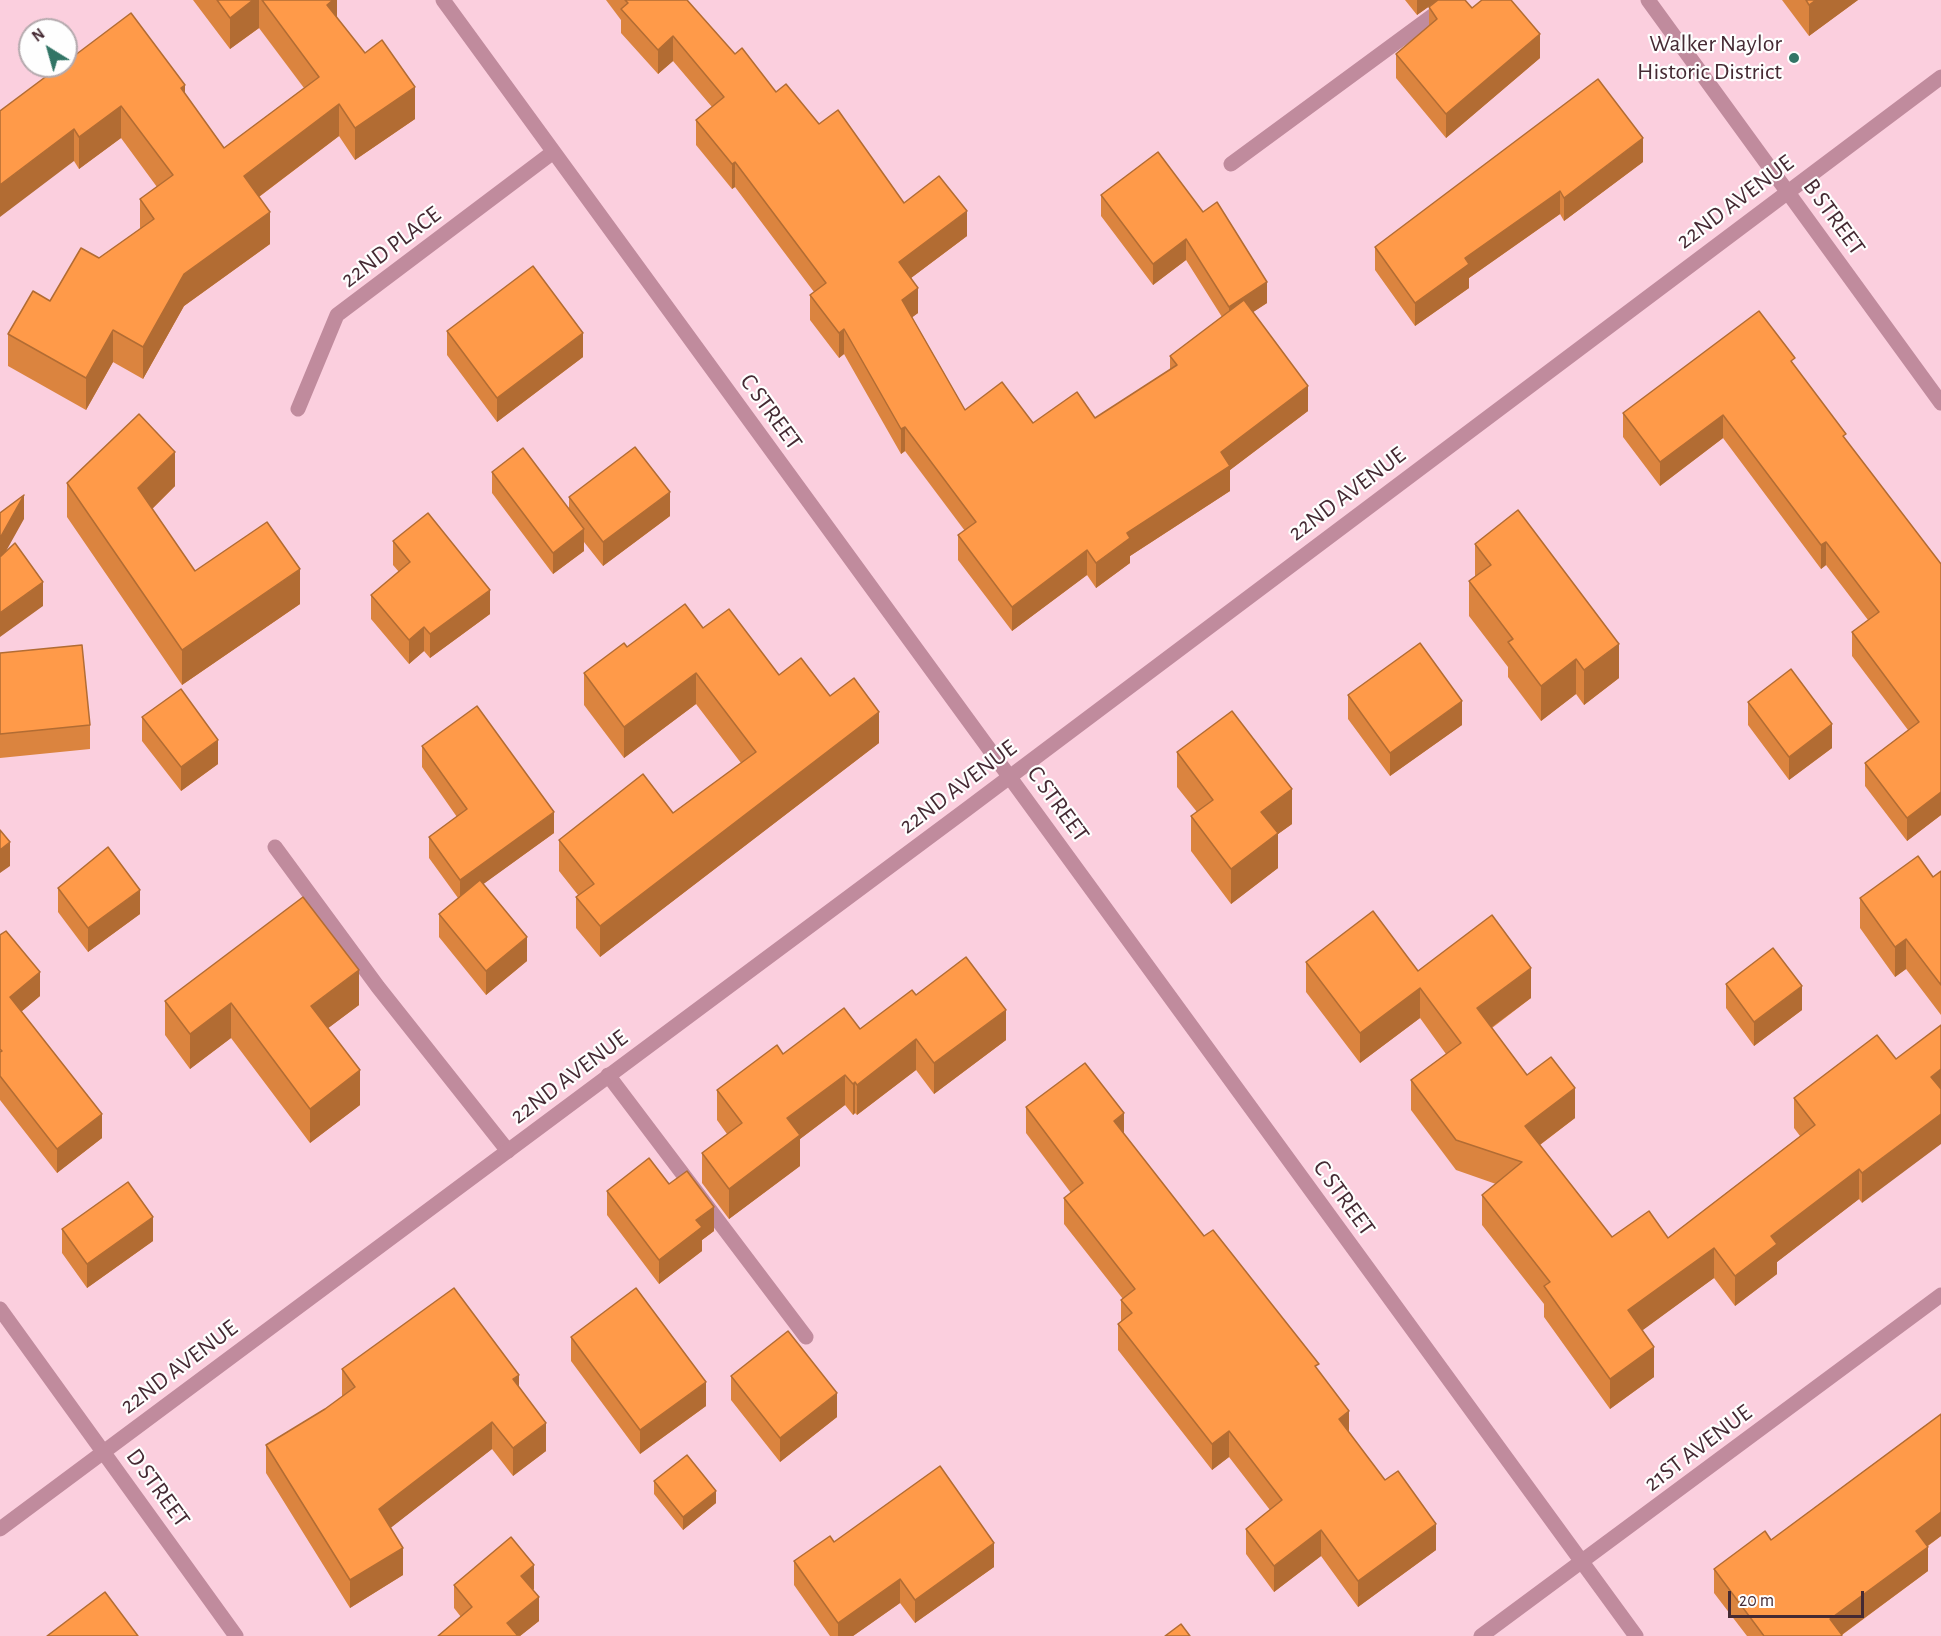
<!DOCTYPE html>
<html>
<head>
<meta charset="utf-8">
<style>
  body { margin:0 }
  #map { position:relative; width:1941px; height:1636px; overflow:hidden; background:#fbcfde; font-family:"Alegreya Sans",sans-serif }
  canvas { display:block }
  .north { position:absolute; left:18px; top:18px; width:60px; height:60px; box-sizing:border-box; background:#fefefe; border:2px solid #b4a9ad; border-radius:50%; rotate:323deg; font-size:16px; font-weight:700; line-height:24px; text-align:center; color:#452a33 }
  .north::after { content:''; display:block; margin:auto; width:21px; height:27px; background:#327566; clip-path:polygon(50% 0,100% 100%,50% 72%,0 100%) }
  .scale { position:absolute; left:1728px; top:1591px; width:136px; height:27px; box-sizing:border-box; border:3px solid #452a33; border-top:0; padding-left:8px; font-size:18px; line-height:21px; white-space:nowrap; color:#452a33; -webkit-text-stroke:4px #fefefe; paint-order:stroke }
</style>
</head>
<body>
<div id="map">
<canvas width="1941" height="1636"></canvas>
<div class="north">N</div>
<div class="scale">20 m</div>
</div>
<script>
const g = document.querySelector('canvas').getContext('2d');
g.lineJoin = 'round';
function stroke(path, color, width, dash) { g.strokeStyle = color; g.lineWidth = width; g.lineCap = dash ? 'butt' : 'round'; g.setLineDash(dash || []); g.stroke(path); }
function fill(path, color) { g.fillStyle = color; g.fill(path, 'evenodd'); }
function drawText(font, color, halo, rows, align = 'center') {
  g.font = font + ' "Alegreya Sans",sans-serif'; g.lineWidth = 4.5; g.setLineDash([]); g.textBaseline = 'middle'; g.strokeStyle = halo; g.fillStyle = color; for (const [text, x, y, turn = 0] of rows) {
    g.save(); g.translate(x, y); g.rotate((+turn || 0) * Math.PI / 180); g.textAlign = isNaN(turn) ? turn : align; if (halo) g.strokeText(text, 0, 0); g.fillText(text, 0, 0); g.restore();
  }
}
stroke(new Path2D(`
  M1231,164L1454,0
  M275,847L378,987L508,1151
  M608,1075L806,1337`), '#c08b9d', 15);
stroke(new Path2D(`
  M443,0L1636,1636
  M1648,0L1941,403
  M298,409L337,315L552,153
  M0,1309L236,1636
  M0,1529L967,809L1941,77
  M1481,1636L1941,1295`), '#c08b9d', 15);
fill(new Path2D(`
  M193,0H337V18L415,119L355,160L339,136L259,197L270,244L184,306L143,379L113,362L86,410L8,366V334L50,301L99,258L140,229V199L157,187L121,138L79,169L74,161L0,111L185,94L224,148L304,88L259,28L230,49Z
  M606,0H687L735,54L776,92L819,124L904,203L967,236L911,278L918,313L912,317L965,410L1033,423L1095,418L1170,370V356L1222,317L1186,260L1153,285L1101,216V195L1158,152L1267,303L1253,312L1308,411L1230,470V491L1130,556V563L1096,588L1087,575L1012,631L958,560V535L965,531L905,451L901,454L844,354L839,358L810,320V295L814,292L735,187L732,189L696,145V120L712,107L673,61L658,74L621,33V20Z
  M1405,0H1438L1417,15Z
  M1782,0H1858L1809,36Z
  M1429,7L1472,8L1540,58L1446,138L1396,78V54L1429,26Z
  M1643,162L1564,221L1560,214L1469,278V288L1415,326L1375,270V247Z
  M447,331L583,357L497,422L447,355Z
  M1795,366L1846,441L1941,564V815L1907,841L1865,786V763L1908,730L1852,656V632L1868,620L1826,565L1821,569L1723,438L1660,486L1623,437V413Z
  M492,472L569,508V497L670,516L603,566L584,542V551L553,574L492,493Z
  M67,483L175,486L152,509L195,571L300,604L182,685L67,517Z
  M393,541L490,614L430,658L424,651L409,664L371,619V595L399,572L393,565Z
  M1475,544L1619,678L1584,705L1576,694L1541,721L1508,677V667L1469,616V581L1475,577Z
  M703,628L779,675L830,696L879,743L600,957L576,928V897L578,895L559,871V840L673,813L741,763L696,704L624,758L584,705V673L627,647Z
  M0,653L90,725V749L0,758Z
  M1348,695L1462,725L1390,776L1348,719Z
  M1748,702L1832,748L1789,780L1748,725Z
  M142,717L218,764L181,791L142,741Z
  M422,746L554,833L483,884L527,961L486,995L439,937V914L458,898L429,858V837L457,817L422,767Z
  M1177,752L1292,824L1278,834V868L1231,904L1191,851V816L1197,812L1177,787Z
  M1941,871V1015L1906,969L1895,977L1860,928V898L1933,877Z
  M58,888L140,914L88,952L58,912Z
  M0,935L40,996L21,1012L102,1138L57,1173L0,1100Z
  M1306,962L1418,971L1531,998L1492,1028L1527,1075L1575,1118L1540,1145L1612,1237L1668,1238L1800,1136L1794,1128V1098L1877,1035L1862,1203L1859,1199L1777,1262V1274L1735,1306L1714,1278L1642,1330L1654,1377L1610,1409L1544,1317V1304L1482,1225V1195L1496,1184L1456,1170L1411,1110V1080L1446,1054L1420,1018L1360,1063L1306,992Z
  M1726,984L1802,1010L1754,1046L1726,1008Z
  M916,995L1006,1040L934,1094L916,1070L857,1115L855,1113L853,1115L845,1105L800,1139V1166L729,1219L702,1183V1153L727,1134L717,1120V1090L783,1054L860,1029Z
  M165,1001L359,1005L328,1028L360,1105L310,1143L231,1038L190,1069L165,1035Z
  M1026,1107L1124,1134L1204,1236L1319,1371L1349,1432L1436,1550L1358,1607L1321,1556L1274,1592L1246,1554V1529L1270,1510L1229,1457L1212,1470L1118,1350V1324L1121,1322V1300L1123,1299L1064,1224V1198L1071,1193L1026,1133Z
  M669,1184L714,1231L702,1240V1251L659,1284L607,1215V1191Z
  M62,1229L153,1241L87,1288L62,1253Z
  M571,1337L706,1406L640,1454L571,1361Z
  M342,1369L519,1387L546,1451L513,1476L492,1449L390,1528L403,1575L350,1608L266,1473V1445L325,1409L342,1397Z
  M731,1376L837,1417L780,1462L731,1400Z
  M1941,1414V1536L1928,1546V1571L1842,1635V1636H1747L1714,1593V1569L1771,1540Z
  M654,1481L716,1503L683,1530L654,1494Z
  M834,1542L994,1567L915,1623L900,1603L853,1636H830L794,1585V1561Z
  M454,1585L534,1589L533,1590L539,1621L520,1636H438L461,1617L454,1608Z`), '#db843f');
fill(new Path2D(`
  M253,0H259V28L230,49V18Z
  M333,0H337V29L327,5Z
  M1417,0H1438L1417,15Z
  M1816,0H1858L1809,36V5Z
  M1540,34V58L1446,138V114Z
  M673,36V61L658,74V50Z
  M185,85V117L181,88Z
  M415,87V119L355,160V128Z
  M339,104V136L244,208V176Z
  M121,106V138L79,169V137Z
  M74,129V161L0,217V185Z
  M1643,138V162L1564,221V198Z
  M735,162V187L732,189V164Z
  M1560,191V214L1469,278V288L1415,326V303L1465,258Z
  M967,211V236L899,287V262Z
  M270,212V244L184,306L143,379V347L184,274Z
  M1186,239V260L1153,285V264Z
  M1267,282V303L1229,328V307Z
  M918,288V313L902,325V300Z
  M844,329V354L839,358V333Z
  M113,330V362L86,410V378Z
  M583,333V357L497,422V398Z
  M1308,386V411L1230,470V491L1130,556V563L1096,588V563L1127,533L1221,452Z
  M1723,415V438L1660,486V462Z
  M905,427V451L901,454V429Z
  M175,452V486L138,523V488Z
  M670,492V516L603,566V542Z
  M24,495V519L0,562V538Z
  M584,529V551L553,574V553Z
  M1826,542V565L1821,569V545Z
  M1087,550V575L1012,631V607Z
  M300,569V604L182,685V650Z
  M43,582V606L0,637V613Z
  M490,590V614L430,658V634Z
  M424,627V651L409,664V640Z
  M1619,644V678L1584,705V670Z
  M1576,659V694L1541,721V686Z
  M696,673V704L624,758V727Z
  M1462,701V725L1390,776V753Z
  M879,712V743L600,957V926Z
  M1832,724V748L1789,780V757Z
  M218,740V764L181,791V767Z
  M1292,789V824L1278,834V868L1231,904V869L1261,812Z
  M1941,792V815L1907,841V818Z
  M554,812V833L460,901V880Z
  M10,842V866L0,873V850Z
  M140,890V914L88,952V928Z
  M527,937V961L486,995V971Z
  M1906,939V969L1895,977V947Z
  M1531,968V998L1477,1038V1008Z
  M359,970V1005L311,1041V1006Z
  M40,972V996L10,1021V997Z
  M1802,986V1010L1754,1046V1022Z
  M1420,988V1018L1360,1063V1033Z
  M231,1003V1038L190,1069V1034Z
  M1006,1010V1040L934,1094V1063Z
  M916,1039V1070L857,1115V1085Z
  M1941,1069V1100L1931,1077Z
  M360,1070V1105L310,1143V1109Z
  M845,1075V1105L800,1139V1166L729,1219V1189L787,1118Z
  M855,1082V1113L853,1115V1084Z
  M1575,1088V1118L1525,1156V1126Z
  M1124,1113V1139L1114,1121Z
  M102,1114V1138L57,1173V1149Z
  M1941,1114V1144L1862,1203V1173Z
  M1859,1169V1199L1777,1262V1274L1735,1306V1276L1771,1236Z
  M714,1207V1231L702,1240V1251L659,1284V1260L696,1220Z
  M153,1217V1241L87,1288V1264Z
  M1714,1248V1278L1628,1341V1310Z
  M1654,1347V1377L1610,1409V1379Z
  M519,1375V1402L513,1379Z
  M706,1382V1406L640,1454V1430Z
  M837,1393V1417L780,1462V1438Z
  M1349,1411V1437L1339,1419Z
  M492,1422V1449L379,1537V1509Z
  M546,1423V1451L513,1476V1448Z
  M1229,1431V1457L1212,1470V1444Z
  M716,1491V1503L683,1530V1517Z
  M1941,1512V1536L1916,1554V1531Z
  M1436,1524V1550L1358,1607V1581Z
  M1321,1530V1556L1274,1592V1566Z
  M994,1543V1567L915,1623V1600Z
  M1928,1547V1571L1840,1636L1830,1619Z
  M403,1548V1575L350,1608V1580Z
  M534,1565V1589L521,1600V1576Z
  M900,1579V1603L853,1636H838V1623Z
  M539,1597V1621L520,1636H507V1623Z`), '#b26c33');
const building = new Path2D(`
  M217,0H253L230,18Z
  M262,0H333L327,5L365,53L382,40L415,87L355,128L339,104L244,176L270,212L184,274L143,347L113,330L86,378L8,334L33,291L50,301L81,248L99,258L154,219L140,199L173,175L121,106L79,137L74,129L0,185V111L60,66H66V62L131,13L185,85L181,88L224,148L319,77Z
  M625,0H687L735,54L742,48L776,92L786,84L819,124L838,110L904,203L939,176L967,211L899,262L918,288L902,300L965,410L1002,382L1033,423L1077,392L1095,418L1177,365L1170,356L1244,300L1308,386L1221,452L1230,466L1127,533L1130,538L1096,563L1087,550L1012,607L958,535L976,522L905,427L901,429L844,329L839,333L810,295L826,283L735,162L732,164L696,120L724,97L673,36L658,50L621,9L628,3Z
  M1438,0H1465L1472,8L1482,0H1511L1540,34L1446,114L1396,54L1437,19L1429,7Z
  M1806,0H1816L1809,5Z
  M1598,79L1643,138L1564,198L1560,191L1465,258L1469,264L1415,303L1375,247Z
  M1158,152L1203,212L1217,202L1267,282L1229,307L1186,239L1153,264L1101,195Z
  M533,266L583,333L497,398L447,331Z
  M1759,311L1795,358L1791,361L1846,434L1843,436L1941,564V792L1907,818L1865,763L1919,722L1852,632L1879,612L1826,542L1821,545L1723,415L1660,462L1623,413Z
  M139,414L175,452L138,488L195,571L267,522L300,569L182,650L67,483Z
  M635,447L670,492L603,542L569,497Z
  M523,448L584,529L553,553L492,472Z
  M24,495L0,538V513Z
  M1518,510L1619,644L1584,670L1576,659L1541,686L1508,642L1513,639L1469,581L1491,565L1475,544Z
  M428,513L490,590L430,634L424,627L409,640L371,595L410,562L393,541Z
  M15,543L43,582L0,613V557Z
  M685,604L703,628L729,609L779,675L801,658L830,696L854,678L879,712L600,926L576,897L594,884L559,840L643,774L673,813L756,752L696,673L624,727L584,673L624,643L627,647Z
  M1420,643L1462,701L1390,753L1348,695Z
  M82,645L90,725L0,734V653Z
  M1791,669L1832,724L1789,757L1748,702Z
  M181,689L218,740L181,767L142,717Z
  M477,706L554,812L460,880L429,837L467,809L422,746Z
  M1232,711L1292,789L1261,812L1278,833L1231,869L1191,816L1213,800L1177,752Z
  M0,830L10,842L0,850Z
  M108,847L140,890L88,928L58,888Z
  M1918,856L1933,877L1941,871V985L1906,939L1895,947L1860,898Z
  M480,880L527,937L486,971L439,914Z
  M303,897L359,970L311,1006L360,1070L310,1109L231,1003L190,1034L165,1001Z
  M1373,911L1418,971L1492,915L1531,968L1477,1008L1527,1075L1551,1057L1575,1088L1525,1126L1612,1237L1649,1211L1668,1238L1815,1125L1794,1098L1877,1035L1896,1059L1941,1025V1069L1931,1077L1941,1089V1114L1862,1173L1859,1169L1771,1236L1777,1244L1735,1276L1714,1248L1628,1310L1654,1347L1610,1379L1544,1286L1550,1282L1482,1195L1522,1162L1456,1140L1411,1080L1461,1043L1420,988L1360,1033L1306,962Z
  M6,931L40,972L10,997L102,1114L57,1149L0,1076V1052L2,1051L0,1049V935Z
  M1773,948L1802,986L1754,1022L1726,984Z
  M966,957L1006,1010L934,1063L916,1039L857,1085L855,1082L853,1084L845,1075L787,1118L800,1135L729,1189L702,1153L742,1123L717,1090L777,1045L783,1054L844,1008L860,1029L912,990L916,995Z
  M1085,1063L1124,1113L1114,1121L1204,1236L1213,1230L1319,1364L1315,1366L1349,1411L1339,1419L1385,1480L1398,1471L1436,1524L1358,1581L1321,1530L1274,1566L1246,1529L1282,1500L1229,1431L1212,1444L1118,1324L1132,1313L1121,1300L1135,1289L1064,1198L1083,1183L1026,1107Z
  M649,1158L669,1184L687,1171L714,1207L696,1220L702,1227L659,1260L607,1191Z
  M128,1182L153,1217L87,1264L62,1229Z
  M454,1288L519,1375L513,1379L546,1423L513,1448L492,1422L379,1509L403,1548L350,1580L266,1445L325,1409L355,1387L342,1369Z
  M636,1288L706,1382L640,1430L571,1337Z
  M788,1331L837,1393L780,1438L731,1376Z
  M1941,1414V1512L1916,1531L1928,1547L1830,1619L1842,1635L1841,1636H1764L1714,1569L1765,1531L1771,1540Z
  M687,1455L716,1491L683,1517L654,1481Z
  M940,1466L994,1543L915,1600L900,1579L838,1623L794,1561L830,1536L834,1542Z
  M511,1537L534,1565L521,1576L539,1597L507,1623L518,1636H438L472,1607L454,1585Z
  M105,1592L138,1636H47Z
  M1181,1624L1190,1636H1165Z`);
fill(building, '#ff9a49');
stroke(building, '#b26c33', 1.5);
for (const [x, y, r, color] of [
  [1794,58,6,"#327566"]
]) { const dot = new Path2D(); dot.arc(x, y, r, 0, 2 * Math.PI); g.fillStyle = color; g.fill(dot); stroke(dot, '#fefefe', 2); }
drawText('24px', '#452a33', '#fefefe', [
  ["Walker Naylor",1782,44],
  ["Historic District",1782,72]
], 'right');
drawText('24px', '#452a33', '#fefefe', [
  ["22ND AVENUE",1735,202,-37],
  ["B STREET",1834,217,54],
  ["22ND PLACE",391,247,-37],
  ["C STREET",771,412,54],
  ["22ND AVENUE",1347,494,-37],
  ["22ND AVENUE",958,787,-37],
  ["C STREET",1058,804,54],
  ["22ND AVENUE",569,1077,-37],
  ["C STREET",1344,1198,54],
  ["22ND AVENUE",179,1367,-37],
  ["21ST AVENUE",1698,1448,-37],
  ["D STREET",158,1488,54]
]);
</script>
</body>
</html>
